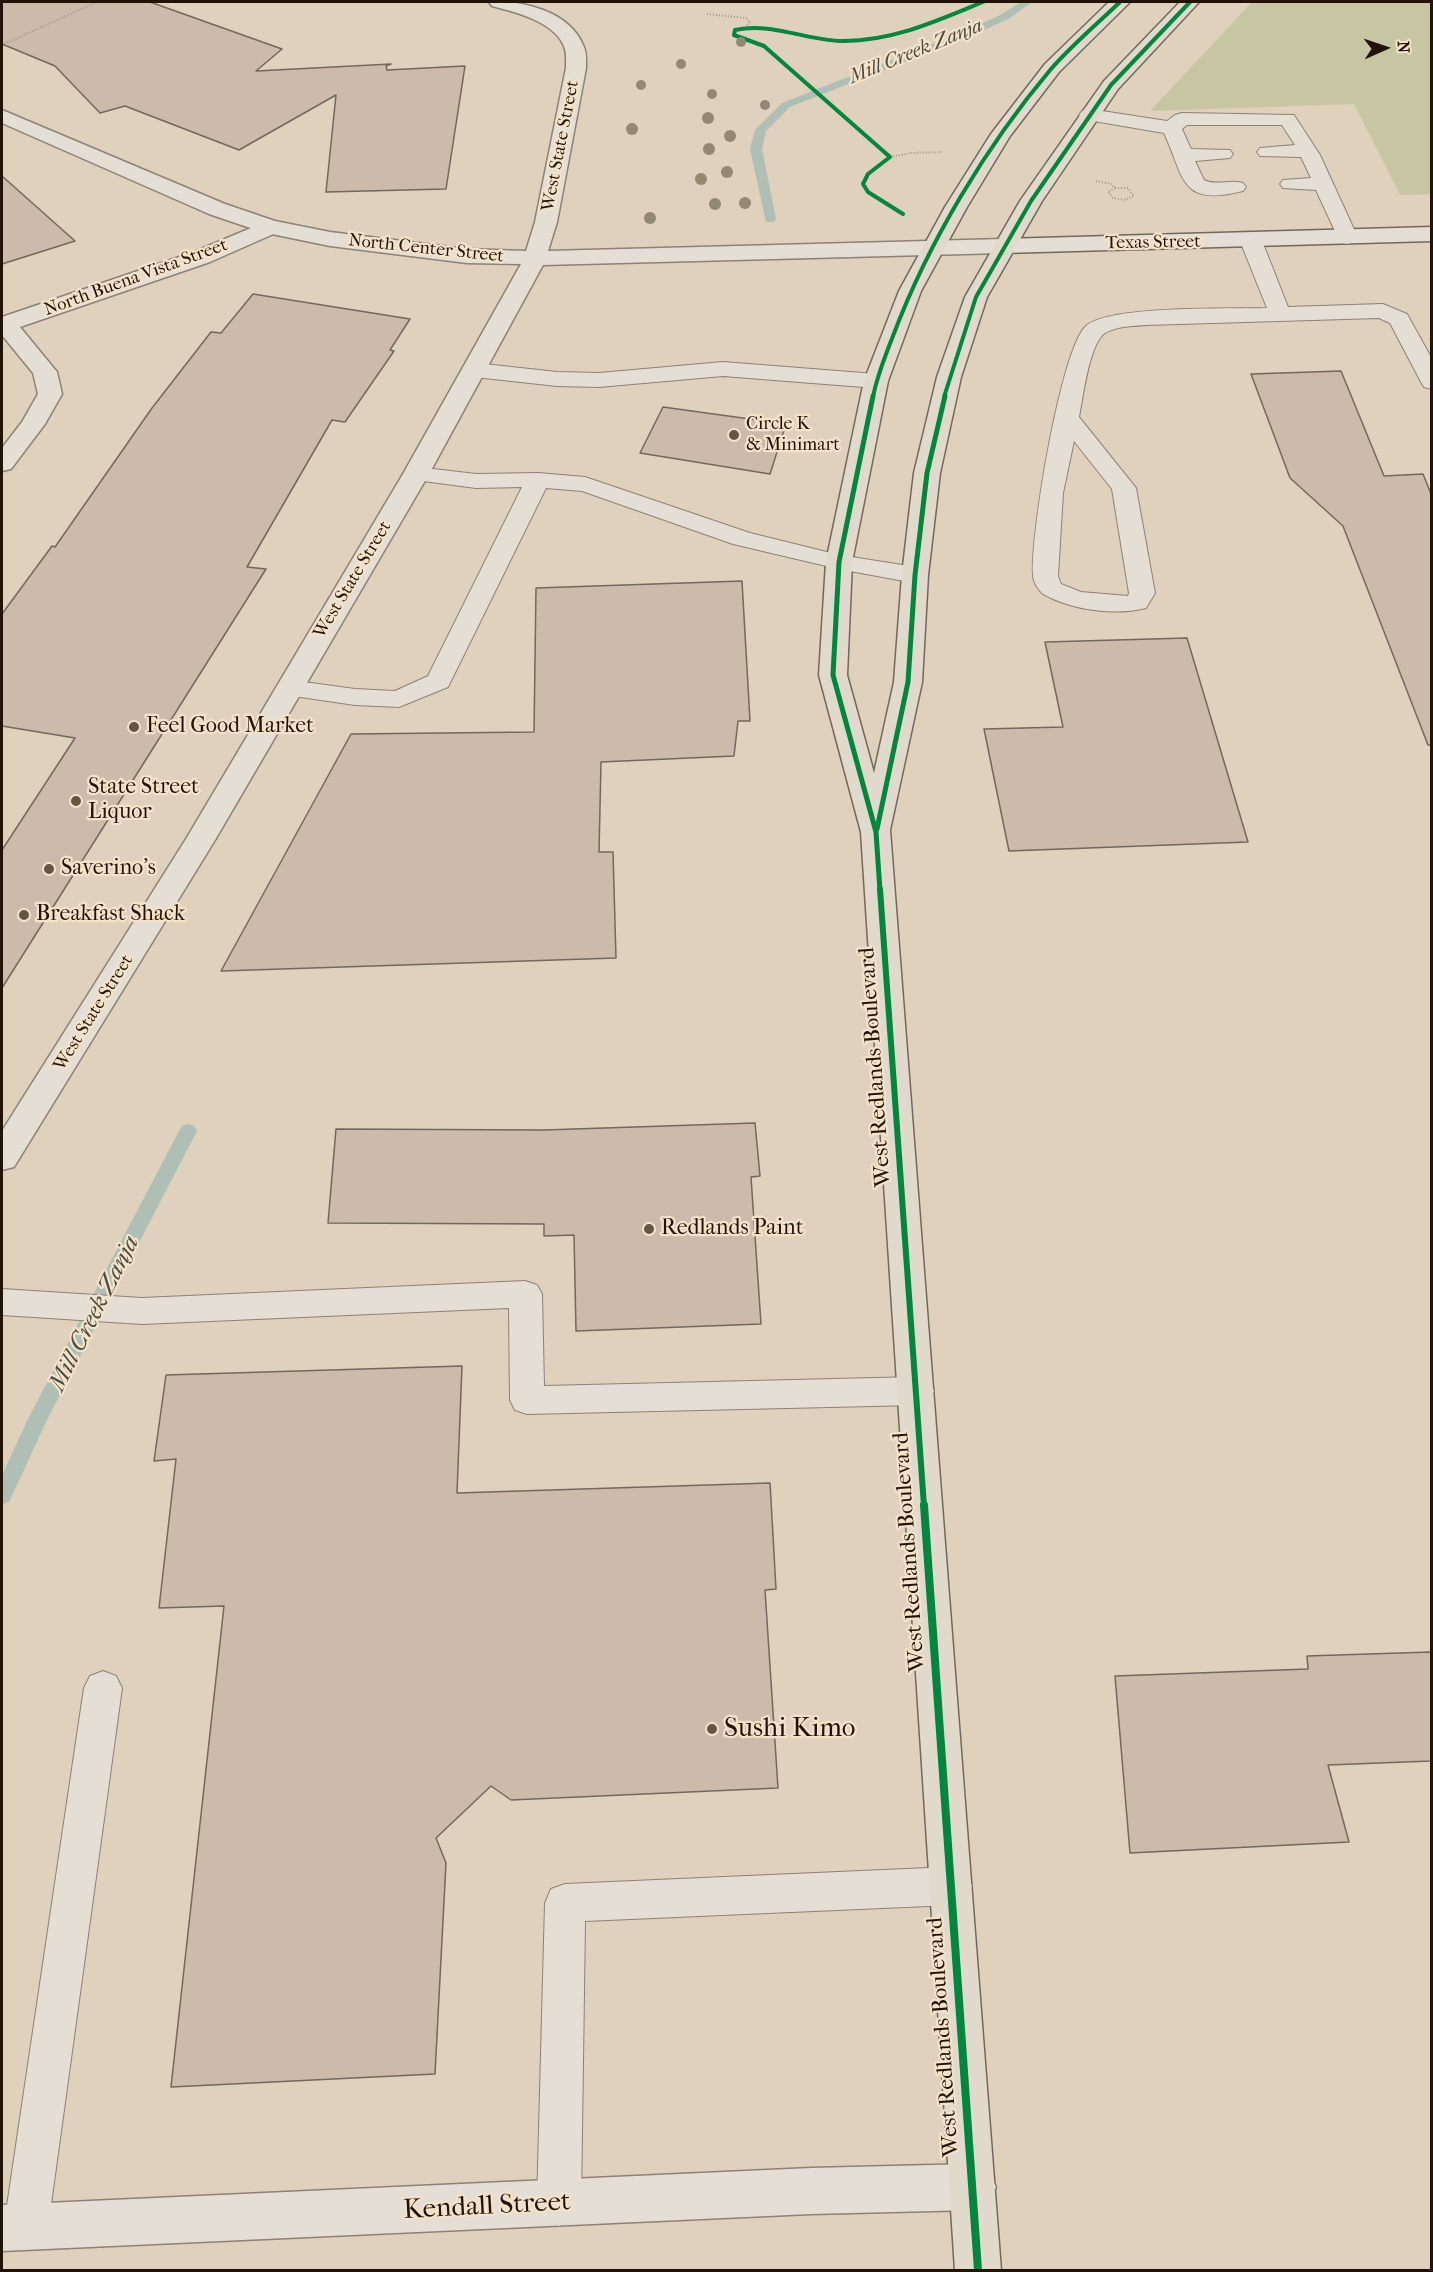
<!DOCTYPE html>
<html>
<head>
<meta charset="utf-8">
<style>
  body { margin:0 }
  #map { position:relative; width:1433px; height:2272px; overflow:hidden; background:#dfd1bc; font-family:"IM FELL French Canon",serif }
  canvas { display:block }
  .frame { position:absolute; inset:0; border:3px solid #211305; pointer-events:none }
  .north { position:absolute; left:1355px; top:18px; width:60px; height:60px; -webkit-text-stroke:4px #f4e3ca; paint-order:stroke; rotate:87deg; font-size:16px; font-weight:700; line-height:24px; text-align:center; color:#211305 }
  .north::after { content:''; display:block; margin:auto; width:21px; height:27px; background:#211305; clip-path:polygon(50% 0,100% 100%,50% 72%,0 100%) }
</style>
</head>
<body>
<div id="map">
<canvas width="1433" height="2272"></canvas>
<div class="frame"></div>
<div class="north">N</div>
</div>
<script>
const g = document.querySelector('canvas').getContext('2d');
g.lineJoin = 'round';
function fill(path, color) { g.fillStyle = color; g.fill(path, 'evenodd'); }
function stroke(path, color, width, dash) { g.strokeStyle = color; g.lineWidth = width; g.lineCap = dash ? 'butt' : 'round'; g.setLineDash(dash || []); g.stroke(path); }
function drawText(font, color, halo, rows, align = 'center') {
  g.font = font + ' "IM FELL French Canon",serif'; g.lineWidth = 4.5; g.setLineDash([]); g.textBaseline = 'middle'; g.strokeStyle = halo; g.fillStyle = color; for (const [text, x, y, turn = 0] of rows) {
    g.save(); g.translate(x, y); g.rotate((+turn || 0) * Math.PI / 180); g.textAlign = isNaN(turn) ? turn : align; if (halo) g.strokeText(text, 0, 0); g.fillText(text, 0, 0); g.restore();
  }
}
fill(new Path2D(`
  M1252,2H1431V194L1400,195L1354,104L1150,111Z`), '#c8c6a2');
fill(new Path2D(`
  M1021,2H1032L1010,18L978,33L790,107L766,131L762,149L776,219L774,222H766L750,149L755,130L782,103L970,29L1002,14Z
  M188,1124L194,1126L197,1131L47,1420L9,1502L2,1504V1475L28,1419L179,1131L182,1126Z`), '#afbfb5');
const building = new Path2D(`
  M2,2H150L282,49L256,71L391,64L386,66L387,70L465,66L446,189L326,192L336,95L239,150L125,106L100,113L55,66L2,44Z
  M2,176L75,241L2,264Z
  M253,294L410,319L390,350L394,351L345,422L332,420L247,567L266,569L2,988V850L75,738L2,726V614L52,546L55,547L152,408L211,332L221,333Z
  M1341,371L1384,476L1423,474L1431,494V745H1428L1343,526L1290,478L1251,374Z
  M663,407L786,424L770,474L640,453Z
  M742,581L750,721H738L734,756L601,762L599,852H613L616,958L221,971L351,734L534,732L536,588Z
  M1187,638L1248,842L1009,851L984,729L1063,727L1045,642Z
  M755,1123L760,1176L751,1177L761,1324L576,1331L574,1235L544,1236V1224L328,1223L336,1129L544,1130Z
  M462,1366L457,1493L770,1483L776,1589L765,1590L778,1788L511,1800L491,1786L436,1838L446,1863L435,2074L171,2087L224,1606L159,1608L176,1459L154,1461L166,1375Z
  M1431,1652V1761L1328,1765L1349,1842L1130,1853L1115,1676L1308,1669L1307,1656Z`);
fill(building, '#ccbaab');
stroke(building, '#72685c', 1.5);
const service = new Path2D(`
  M1089,109L1167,121L1175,115L1182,113L1294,115L1320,155L1358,238L1354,242L1347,244L1340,242L1316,190L1283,188L1280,184L1283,180L1311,178L1301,157L1260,156L1257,152L1260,148L1295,145L1282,125H1187L1182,129L1191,149L1230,150L1233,154L1230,158L1195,161L1204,180C1215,186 1230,179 1243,183L1246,187L1243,191C1179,207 1185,178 1164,133L1082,119L1079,115L1082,111Z
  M1251,235L1259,236L1262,241L1288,307L1383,304L1407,314L1432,359V389L1424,387L1421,382L1390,323L1379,318L1146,325C1133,326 1117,326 1105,333C1089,344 1083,398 1079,417L1136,488L1155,593L1146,608C1114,616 1072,610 1043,594C1038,589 1033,582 1033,575C1030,537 1061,348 1086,326C1109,305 1231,309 1267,308L1240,241L1243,236ZM1074,441L1112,489L1129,593L1128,596L1081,592L1061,584L1058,576L1063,493Z
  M723,362L876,374L884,376L887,381L884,386L876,388L723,376L599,387L557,386L475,377L467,375L464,370L467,365L475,363L557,372L599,373Z
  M416,467L476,474L538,473L585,477L750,533L839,555L915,567L924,570L928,575L924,580L915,583L839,569L733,544L582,491L546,488L448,687L399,707L355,705L280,694L276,688L280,682L289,680L355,689L395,691L428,676L522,487L476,488L408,479L404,474L408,469Z
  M525,1281L537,1285L542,1294L544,1386L917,1377L929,1381L934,1391L929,1401L917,1405L527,1414L515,1410L510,1400L509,1308L142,1324L2,1315V1289L142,1298Z
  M103,1671L116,1676L122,1688L48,2226L42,2242L26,2248L10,2242L4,2226L84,1688L90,1676Z
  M952,1867L966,1873L972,1886L966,1899L952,1905L585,1921L581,2204L574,2219L559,2226L544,2219L537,2204L545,1903L551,1889L565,1884Z`);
const minor = new Path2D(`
  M270,220L278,222L281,227L278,232L210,262L20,327L57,372L62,394L45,424L11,469L2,471V448L22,422L38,394L33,373L2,335V317L194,252Z
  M973,2164L989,2171L996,2187L989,2203L973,2210L811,2214L2,2251V2205L811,2168Z`);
const tertiary = new Path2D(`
  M489,2C522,0 569,11 583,45C587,52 586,60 586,68L557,222L548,251L1003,239L1011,241L1014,246L1011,251L1003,253L543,265L429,474L215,840L14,1167L2,1170V1131L186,839L403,474L521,264L467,263L330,246L262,232L209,214L2,123V110L225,204L275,221L330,232L467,249L526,251L535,222L566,68C566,60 567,51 563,44C552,21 515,12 492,6Z`);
const secondary = new Path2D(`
  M1432,227V241L1003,253L995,251L992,246L995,241L1003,239Z`);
const primary = new Path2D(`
  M1109,2H1130L1059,72L1010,136L967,207L921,291L888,381L852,562L847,675L874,773L894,682L902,575L914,473L937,377L965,297L1020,201L1104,81L1180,2H1199L1118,89L1042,201L987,297L961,377L940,473L928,575L922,682L890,830L1001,2270H955L861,832L819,675L826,562L864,381L899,291L945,207L991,134L1045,64Z`);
stroke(service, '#8c8275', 2);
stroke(minor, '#8c8275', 3);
stroke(tertiary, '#8c8275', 3);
stroke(secondary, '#72685c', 3);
stroke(primary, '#72685c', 3);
stroke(new Path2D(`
  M707,14L746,18L750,22L746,26
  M2,45L97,2
  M890,157L911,153L942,152
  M1096,181L1111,184L1115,188
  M1115,188H1128L1134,196L1125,200L1113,198L1108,192Z`), '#9f988f', 2, [1, 2]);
fill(service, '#e5ded4');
fill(minor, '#e5ded4');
fill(tertiary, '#e5ded4');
fill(secondary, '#e5ded4');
fill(primary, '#e1d9cc');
stroke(new Path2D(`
  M903,214L868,192L863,184L868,174L890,157L764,46L734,35L735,30C772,22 804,40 841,41C891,42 937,21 983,2
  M873,397C877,376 885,356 893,336C928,243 986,146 1051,69C1072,45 1097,24 1120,2
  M944,397L976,297L1031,201L1111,85L1190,2`), '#00873e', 4);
stroke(new Path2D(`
  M873,396L839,562L833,675L876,832L880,891
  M877,829L908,682L915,575L927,473L945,396`), '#00873e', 5);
stroke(new Path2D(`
  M880,889L924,1506`), '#00873e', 6);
stroke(new Path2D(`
  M924,1505L978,2270`), '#00873e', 8);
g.fillStyle = '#938971';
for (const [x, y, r] of [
  [741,42,5],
  [681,64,5],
  [641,85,5],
  [712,94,5],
  [765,105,5],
  [708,118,6],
  [632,129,6],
  [730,136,6],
  [709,149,6],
  [727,172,6],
  [701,179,6],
  [745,203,6],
  [715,204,6],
  [650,218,6]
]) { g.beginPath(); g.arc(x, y, r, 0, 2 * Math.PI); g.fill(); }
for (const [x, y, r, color] of [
  [734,435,6,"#645645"],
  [134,727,6,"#645645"],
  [76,801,6,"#645645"],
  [49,869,6,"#645645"],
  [24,915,6,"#645645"],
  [649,1229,6,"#645645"],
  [712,1729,6,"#645645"]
]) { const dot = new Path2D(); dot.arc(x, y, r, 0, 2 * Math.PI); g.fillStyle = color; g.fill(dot); stroke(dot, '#f4e3ca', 2); }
drawText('18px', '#211305', '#f4e3ca', [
  ["West State Street",561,146,-79],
  ["Texas Street",1153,243,-1],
  ["North Center Street",426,249,6],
  ["North Buena Vista Street",136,278,-20],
  ["West State Street",353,580,-59],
  ["West State Street",94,1013,-58]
]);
drawText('18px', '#211305', '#f4e3ca', [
  ["Circle K",746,425],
  ["& Minimart",746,446]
], 'left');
drawText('italic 20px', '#4c4c42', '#f4e3ca', [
  ["Mill Creek Zanja",916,52,-22]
]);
drawText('22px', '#211305', '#f4e3ca', [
  ["Feel Good Market",146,727],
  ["State Street",88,788],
  ["Liquor",88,813],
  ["Saverino's",61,869],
  ["Breakfast Shack",36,915],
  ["Redlands Paint",661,1229]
], 'left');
drawText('22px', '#211305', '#f4e3ca', [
  ["West Redlands Boulevard",876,1067,-94],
  ["West Redlands Boulevard",910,1552,-94],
  ["West Redlands Boulevard",944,2037,-94]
]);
drawText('italic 24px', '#4c4c42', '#f4e3ca', [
  ["Mill Creek Zanja",95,1314,-63]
]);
drawText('27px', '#211305', '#f4e3ca', [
  ["Sushi Kimo",724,1729]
], 'left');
drawText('27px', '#211305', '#f4e3ca', [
  ["Kendall Street",487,2207,-3]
]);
</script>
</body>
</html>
